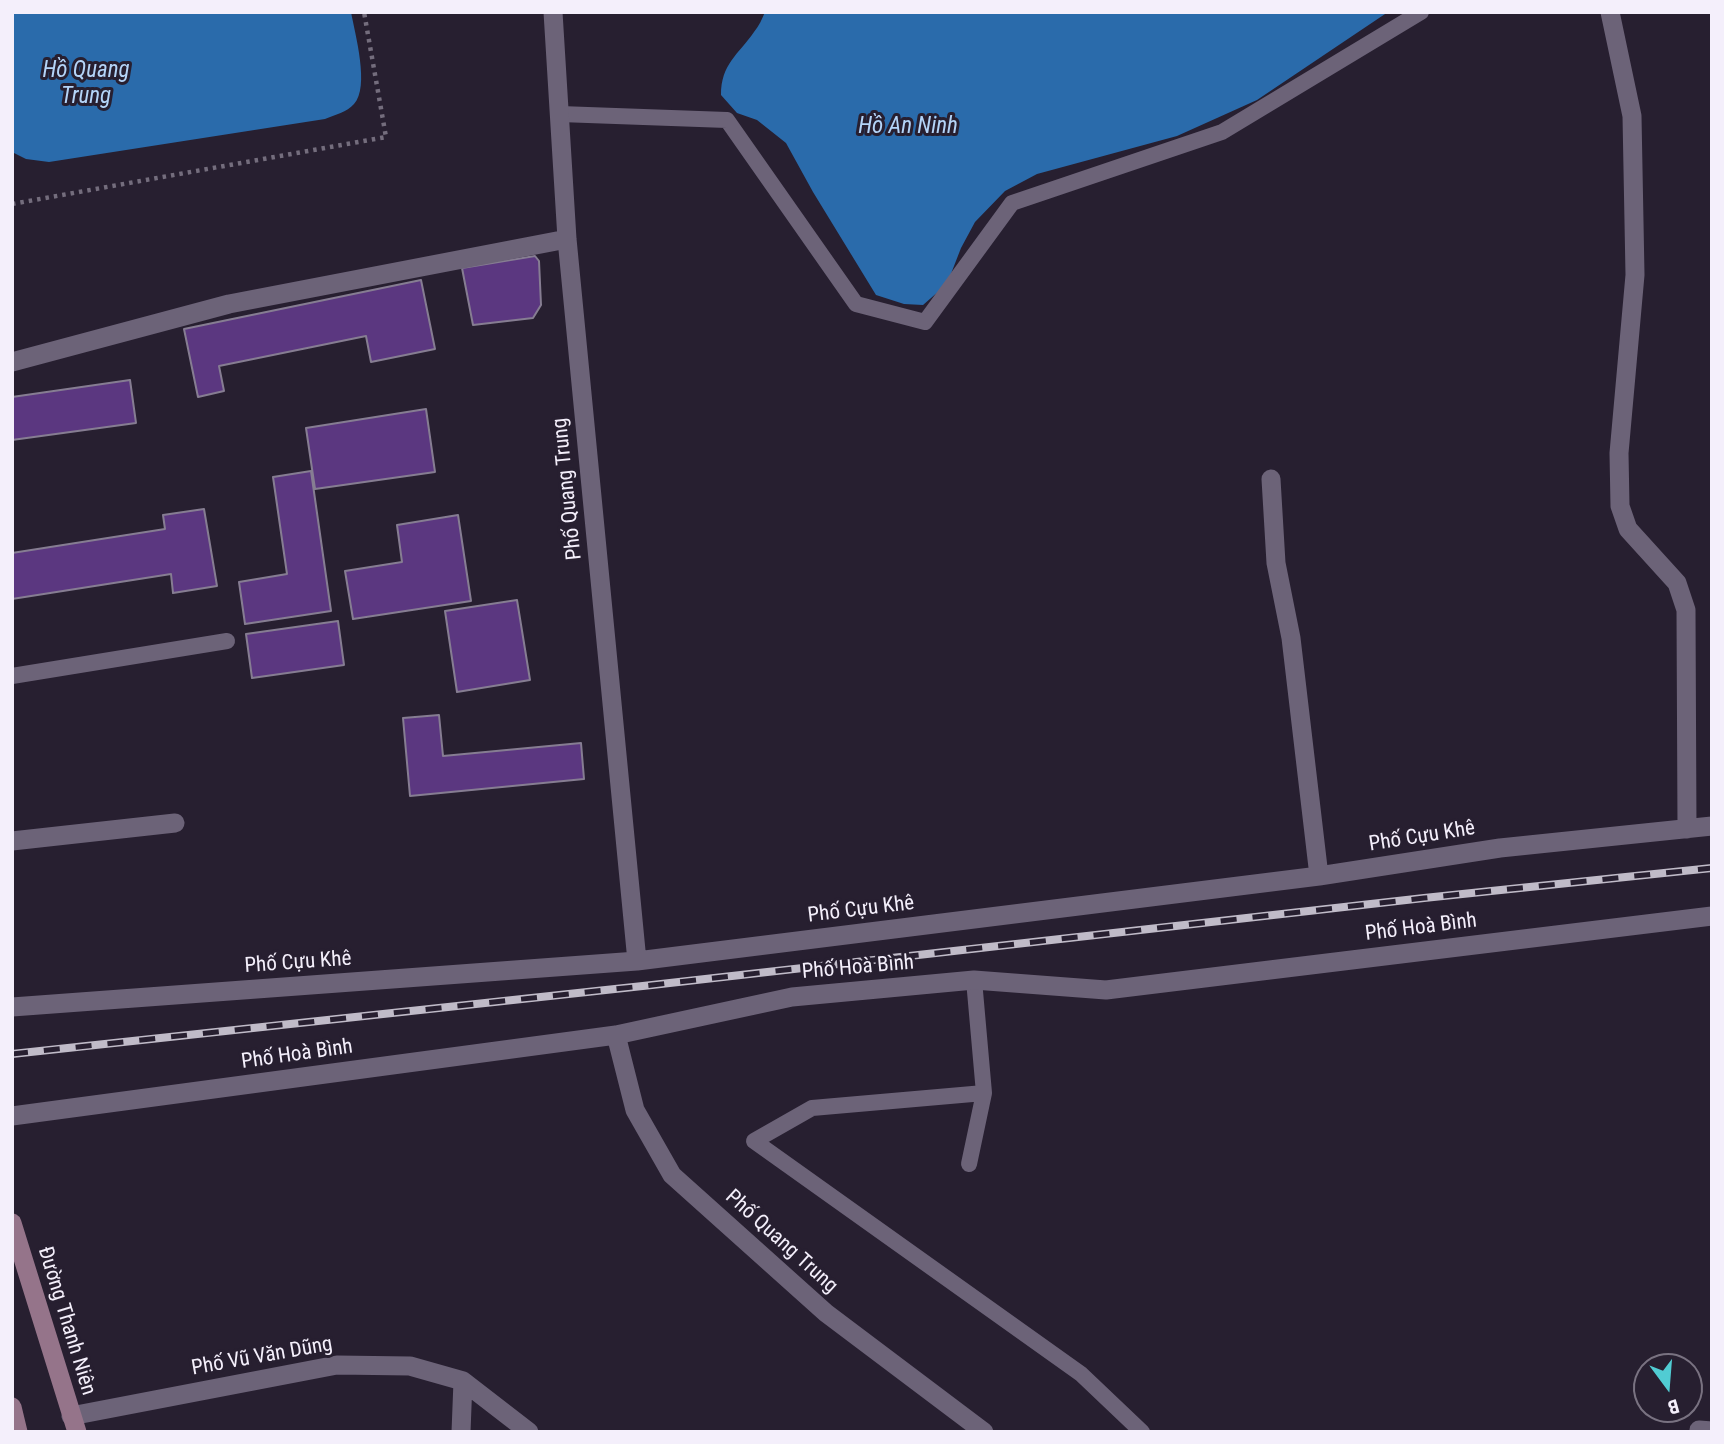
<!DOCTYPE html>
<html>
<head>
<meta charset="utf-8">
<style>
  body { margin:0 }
  #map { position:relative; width:1724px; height:1444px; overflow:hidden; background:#271f30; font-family:"Roboto Condensed",sans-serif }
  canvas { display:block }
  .frame { position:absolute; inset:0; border:14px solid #f4effb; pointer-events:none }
  .north { position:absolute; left:1633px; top:1353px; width:70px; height:70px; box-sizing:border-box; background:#271f30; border:2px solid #797281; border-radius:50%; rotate:164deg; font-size:19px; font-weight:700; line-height:28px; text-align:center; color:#f4effb }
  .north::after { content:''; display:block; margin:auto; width:24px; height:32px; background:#51ccd3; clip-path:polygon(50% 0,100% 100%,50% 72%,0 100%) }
</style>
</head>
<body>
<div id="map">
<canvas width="1724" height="1444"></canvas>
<div class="frame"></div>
<div class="north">B</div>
</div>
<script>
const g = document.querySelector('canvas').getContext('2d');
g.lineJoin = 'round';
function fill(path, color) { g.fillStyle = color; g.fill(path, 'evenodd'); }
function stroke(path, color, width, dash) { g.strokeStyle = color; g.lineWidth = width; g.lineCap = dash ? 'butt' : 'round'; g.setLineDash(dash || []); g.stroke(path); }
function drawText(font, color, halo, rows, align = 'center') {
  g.font = font + ' "Roboto Condensed",sans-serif'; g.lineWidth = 6; g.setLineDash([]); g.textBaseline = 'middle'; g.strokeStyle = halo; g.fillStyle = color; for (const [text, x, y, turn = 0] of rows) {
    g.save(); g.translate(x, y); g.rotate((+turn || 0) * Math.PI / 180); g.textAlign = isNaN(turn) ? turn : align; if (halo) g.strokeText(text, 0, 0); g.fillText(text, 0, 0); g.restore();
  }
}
fill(new Path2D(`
  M12,12H351C355,34 370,87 354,104C347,112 335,115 325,119L49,162L26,159L12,152Z
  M765,12H1388L1257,100L1177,136L1037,174L1005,191L975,222L961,248L947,284L923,305L904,304L876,295L813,192L786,143L757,120L737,113L721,95C721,64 738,55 754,32C759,26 762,19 765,12Z`), '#2a6bab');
const building = new Path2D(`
  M535,256L539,261L541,305L533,318L473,325L462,268Z
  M421,280L435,349L371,362L366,336L219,366L224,391L198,397L184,329Z
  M130,380L136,423L12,440V397Z
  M426,409L435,472L315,489L306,428Z
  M311,471L331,611L245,624L239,582L287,574L273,477Z
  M204,509L217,586L173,593L171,574L12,599V553L165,529L163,515Z
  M458,515L471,601L353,619L345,571L402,562L397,525Z
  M517,600L530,680L457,692L445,611Z
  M338,621L344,665L252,678L246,634Z
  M439,715L443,756L581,743L584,779L410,796L403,718Z`);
fill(building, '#5b3780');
stroke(building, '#867d92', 2);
stroke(new Path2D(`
  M12,204L386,137L364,12`), '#746d7d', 4.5, [3.5, 5]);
stroke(new Path2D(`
  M560,114L727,120L856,304L925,322L1012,203L1222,132L1421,12
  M12,676L227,641
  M984,1093L812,1108L754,1141L1081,1374L1142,1432
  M969,1164L984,1093L974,980`), '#6c6378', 16);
stroke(new Path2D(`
  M553,12L567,239L637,961
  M1610,12L1632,116L1635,275L1619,453L1620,506L1628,529L1677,583L1686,610L1687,829
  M12,362L229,304L567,239
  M1271,479L1276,563L1291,638L1319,876
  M12,841L175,823
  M12,1007L637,961L1319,876L1500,848L1712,826
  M616,1035L635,1110L672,1175L826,1313L984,1432
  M12,1116L616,1035L792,997L974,980L1106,990L1712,916
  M71,1416L337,1365L410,1366L463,1381L529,1432
  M1699,1430L1712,1431
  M461,1432L463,1381`), '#6c6378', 19);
stroke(new Path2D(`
  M12,1223L77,1432
  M12,1407L18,1432`), '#95748a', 19);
const rail = new Path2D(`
  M12,1054L652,985L1424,898L1712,868`);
stroke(rail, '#c0bbc8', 8);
stroke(rail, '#271f30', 5, [16]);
drawText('21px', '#f4effb', '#271f30', [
  ["Phố Quang Trung",568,489,-96],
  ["Phố Cựu Khê",1422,837,-9],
  ["Phố Cựu Khê",861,910,-7],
  ["Phố Hoà Bình",1421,928,-7],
  ["Phố Cựu Khê",298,963,-4],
  ["Phố Hoà Bình",858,968,-5],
  ["Phố Hoà Bình",297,1055,-8],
  ["Phố Quang Trung",781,1242,42],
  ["Đường Thanh Niên",66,1321,73],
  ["Phố Vũ Văn Dũng",262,1357,-10]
]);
drawText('italic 23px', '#b4d4f8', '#271f30', [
  ["Hồ Quang",86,71],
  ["Trung",86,97],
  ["Hồ An Ninh",908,127]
]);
</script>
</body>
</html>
